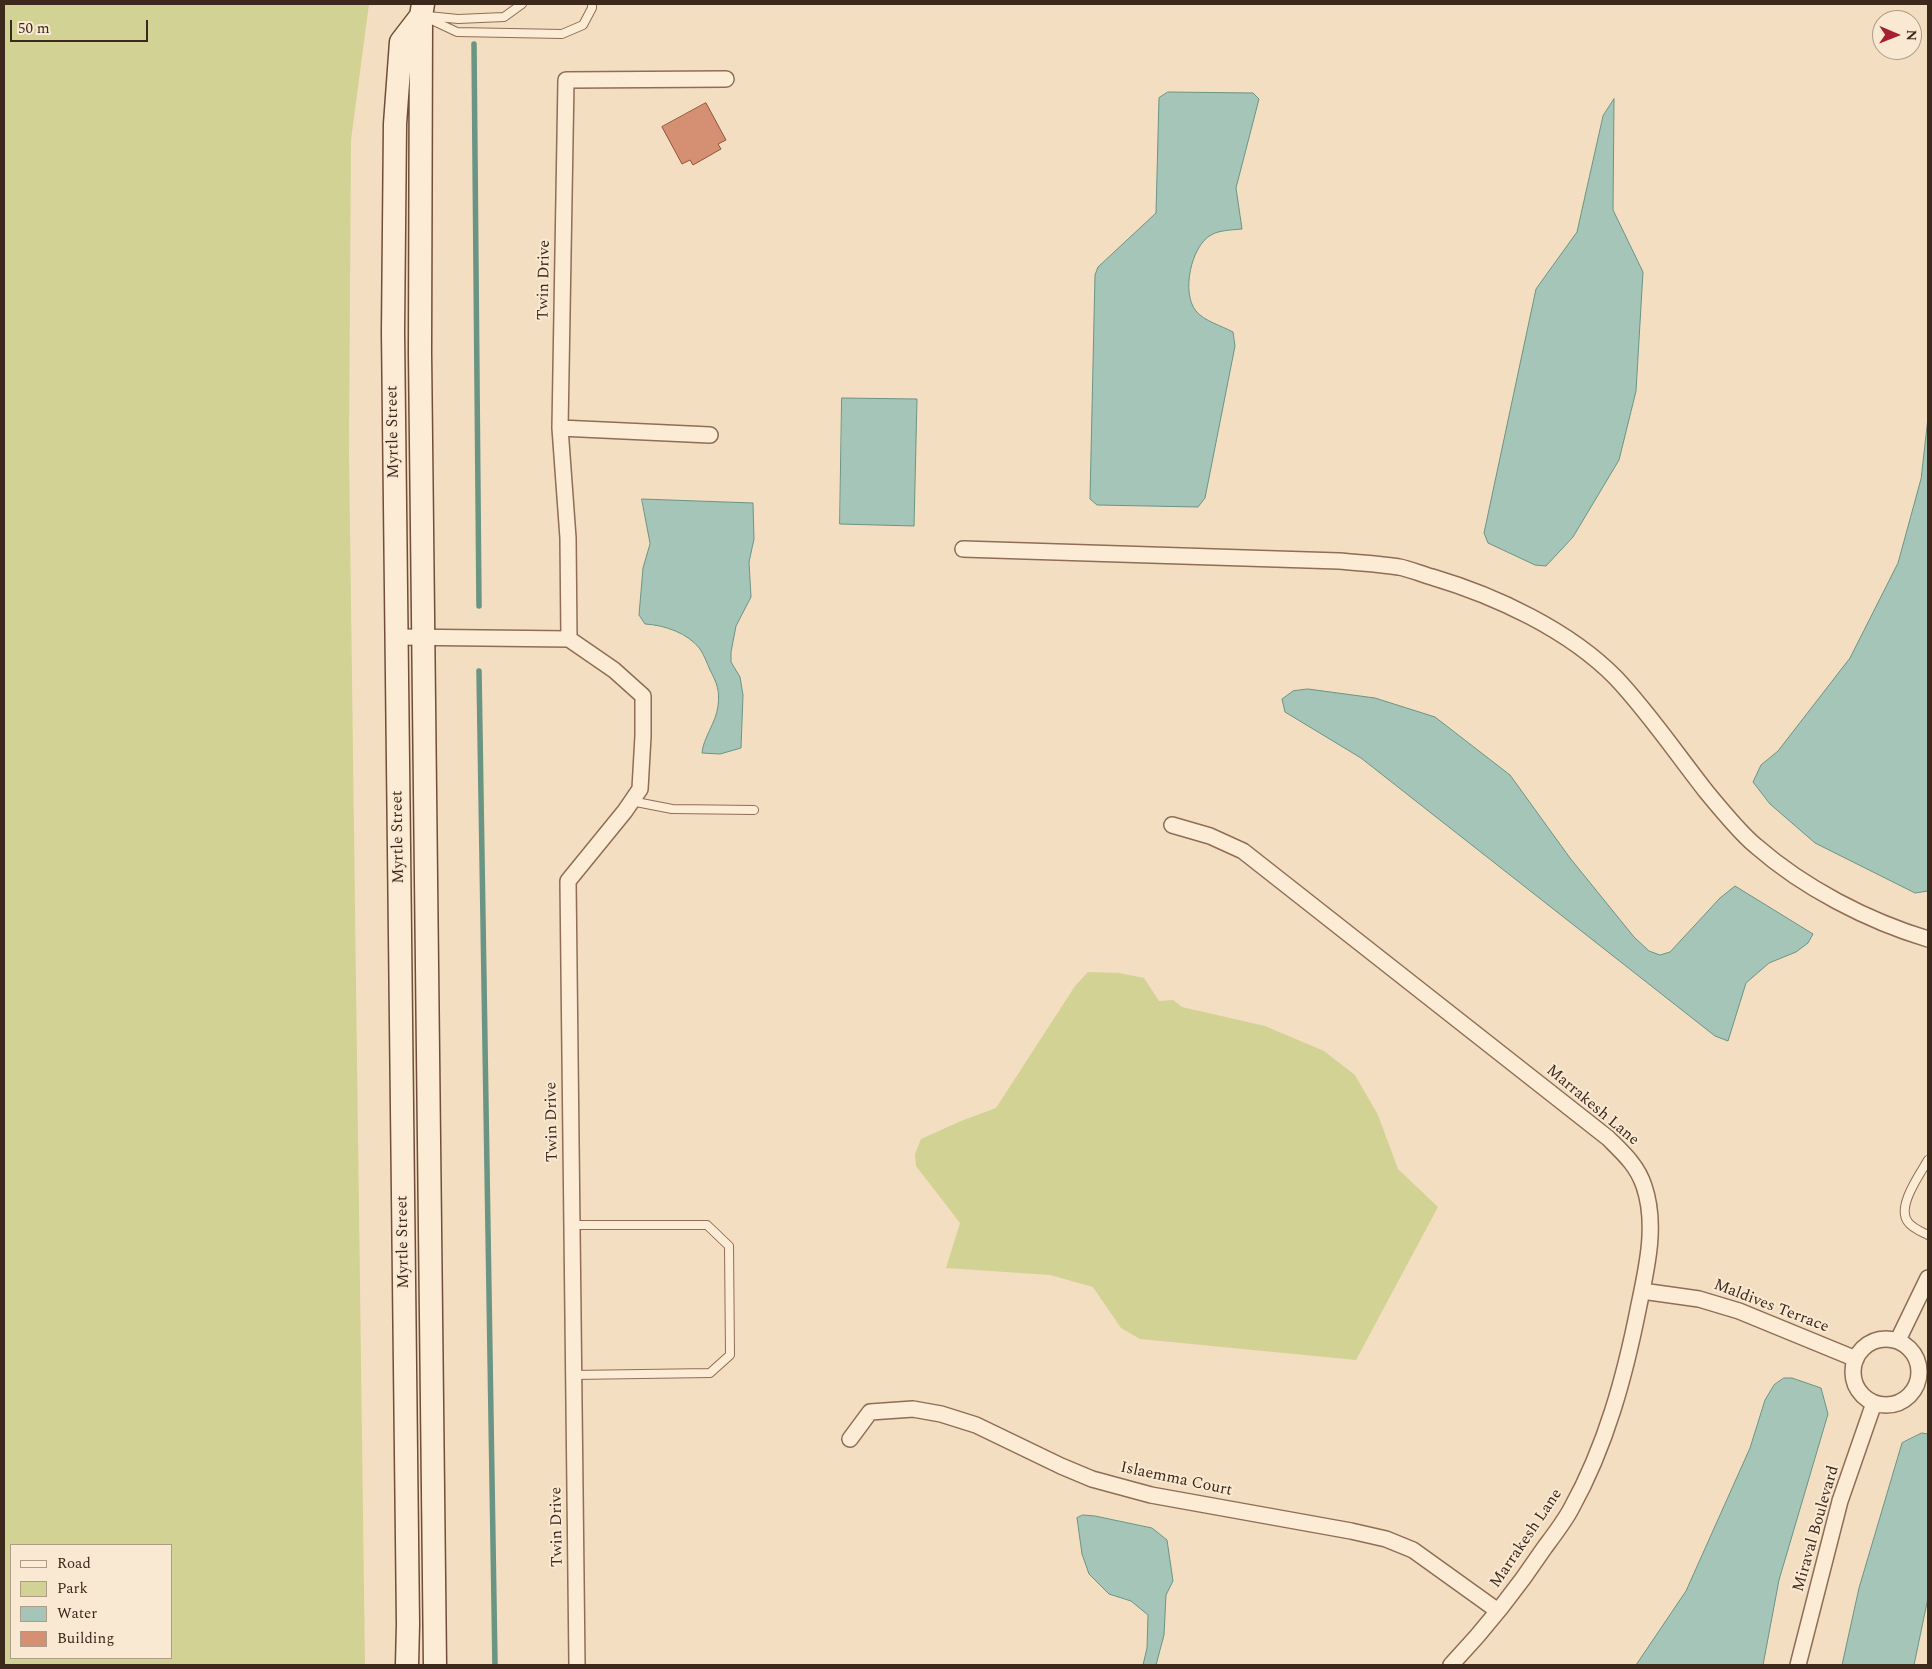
<!DOCTYPE html>
<html>
<head>
<meta charset="utf-8">
<style>
  body { margin:0 }
  #map { position:relative; width:1932px; height:1669px; overflow:hidden; background:#f3dec1; font-family:Spectral,serif }
  canvas { display:block }
  .frame { position:absolute; inset:0; border:5px solid #3d281c; pointer-events:none }
  .legend { position:absolute; left:10px; top:1544px; width:162px; height:115px; box-sizing:border-box; background:#f9e9d2; border:1px solid #ae9c89; margin:0; padding:6px 9px; list-style:none; font-size:15px; color:#3d281c }
  .legend li { display:flex; align-items:center; gap:10px; height:25px }
  .legend b { width:25px; border:1px solid #ae9c89 }
  .north { position:absolute; left:1872px; top:10px; width:50px; height:50px; box-sizing:border-box; background:#f9e9d2; border:1px solid #ae9c89; border-radius:50%; rotate:91deg; font-size:14px; font-weight:700; line-height:20px; text-align:center; color:#3d281c }
  .north::after { content:''; display:block; margin:auto; width:18px; height:22px; background:#a51f31; clip-path:polygon(50% 0,100% 100%,50% 72%,0 100%) }
  .scale { position:absolute; left:10px; top:20px; width:138px; height:22px; box-sizing:border-box; border:2px solid #3d281c; border-top:0; padding-left:6px; font-size:15px; line-height:18px; white-space:nowrap; color:#3d281c; -webkit-text-stroke:4px #f9e9d2; paint-order:stroke }
</style>
</head>
<body>
<div id="map">
<canvas width="1932" height="1669"></canvas>
<div class="frame"></div>
<ul class="legend">
<li><b style="height:6px;background:#fcecd6"></b>Road</li>
<li><b style="height:14px;background:#d2d294"></b>Park</li>
<li><b style="height:14px;background:#a4c5b7"></b>Water</li>
<li><b style="height:14px;background:#d59073"></b>Building</li>
</ul>
<div class="north">N</div>
<div class="scale">50 m</div>
</div>
<script>
const g = document.querySelector('canvas').getContext('2d');
g.lineJoin = 'round';
function fill(path, color) { g.fillStyle = color; g.fill(path, 'evenodd'); }
function stroke(path, color, width, dash) { g.strokeStyle = color; g.lineWidth = width; g.lineCap = dash ? 'butt' : 'round'; g.setLineDash(dash || []); g.stroke(path); }
function drawText(font, color, halo, rows, align = 'center') {
  g.font = font + ' Spectral,serif'; g.lineWidth = 4; g.setLineDash([]); g.textBaseline = 'middle'; g.strokeStyle = halo; g.fillStyle = color; for (const [text, x, y, turn = 0] of rows) {
    g.save(); g.translate(x, y); g.rotate((+turn || 0) * Math.PI / 180); g.textAlign = isNaN(turn) ? turn : align; if (halo) g.strokeText(text, 0, 0); g.fillText(text, 0, 0); g.restore();
  }
}
fill(new Path2D(`
  M4,4H369L351,140L349,451L365,1665H4ZM11,1545H171V1658H11Z
  M1088,972L1119,973L1144,978L1159,1001L1173,1000L1182,1007L1265,1026L1324,1051L1355,1075L1378,1115L1398,1169L1438,1207L1356,1360L1140,1339L1121,1328L1093,1287L1050,1275L946,1268L960,1223L916,1166L915,1154L921,1139L961,1121L996,1108L1075,986Z`), '#d2d294');
const water = new Path2D(`
  M1168,92L1253,93L1259,99L1236,188L1242,229C1233,230 1219,230 1211,235C1191,246 1181,293 1196,311C1204,321 1222,326 1233,332L1235,346L1205,498L1198,507L1097,505L1090,499L1095,275L1098,267L1156,213L1159,98Z
  M1614,99L1613,210L1643,272L1636,391L1619,460L1573,537L1546,566L1535,565L1488,543L1484,533L1536,289L1577,232L1603,116Z
  M842,398L917,399L914,526L840,524Z
  M1928,418V891L1915,893L1815,843L1770,804L1753,782L1761,765L1778,751L1850,658L1898,563L1921,479Z
  M642,499L753,503L754,539L749,562L751,597L736,626L731,652V662L740,677L743,695L741,748L720,754L702,753C703,738 716,723 718,706C720,691 717,683 710,670C707,663 704,655 700,649C688,633 664,625 645,624L639,615L643,568L650,544Z
  M1308,689L1375,698L1435,717L1510,775L1570,858L1634,937L1649,951L1660,955L1670,952L1720,898L1735,886L1813,934L1808,943L1796,952L1769,963L1746,983L1728,1041L1715,1036L1361,758L1285,712L1282,699L1293,691Z
  M1784,1378H1792L1821,1388L1828,1414L1779,1580L1763,1665H1636L1686,1591L1750,1448L1765,1400L1774,1385Z
  M1922,1433L1928,1434V1598L1914,1665H1842L1859,1588L1902,1443Z
  M1083,1515L1095,1516L1152,1528L1167,1540L1173,1581L1166,1595L1164,1635L1156,1665H1143L1147,1648L1148,1615L1131,1601L1109,1594L1089,1574L1082,1554L1077,1518Z`);
fill(water, '#a4c5b7');
stroke(water, '#6a9484', 1);
stroke(new Path2D(`
  M474,44L479,606
  M479,671L495,1665`), '#6a9484', 5.5);
const building = new Path2D(`
  M706,103L726,140L718,144L721,149L693,165L690,160L682,164L662,127Z`);
fill(building, '#d59073');
stroke(building, '#915139', 1);
const lane = new Path2D(`
  M423,16L457,32L562,34L583,25L592,8V4
  M428,16L458,19L504,17L522,4
  M631,801L672,809L754,810
  M1928,1160C1920,1174 1896,1207 1908,1222C1912,1228 1922,1232 1928,1235
  M572,1225H707L729,1246L730,1355L710,1373L573,1375`);
const street = new Path2D(`
  M560,428L710,435
  M963,549L1339,561C1359,563 1380,564 1399,567C1410,569 1421,574 1432,577C1496,596 1569,630 1616,678C1649,713 1676,753 1705,790C1719,807 1740,833 1756,846C1804,888 1868,921 1928,939
  M397,637L569,639
  M1172,825L1210,836L1243,851L1608,1138C1623,1153 1637,1165 1644,1186C1657,1224 1647,1267 1639,1305C1625,1376 1606,1446 1571,1509C1564,1522 1554,1535 1545,1547C1517,1589 1486,1628 1451,1665
  M1642,1291L1699,1299L1739,1311L1856,1359
  M1853 1372a33 33 0 1 1 66 0a33 33 0 1 1-66 0Z
  M1898,1340L1928,1278
  M850,1439L870,1412L913,1409L941,1414L976,1425L1061,1466L1092,1479L1151,1495L1351,1531L1386,1539L1413,1550L1498,1611
  M577,1665L568,881L625,811L640,789L643,736V696L614,670L569,639L568,538L560,428L566,80L726,79
  M1798,1665L1840,1501L1874,1403`);
const secondary = new Path2D(`
  M423,4L421,16L420,353L435,1665
  M407,1665L408,1624L393,332L395,124L401,42L421,16`);
stroke(lane, '#8f6d56', 10);
stroke(street, '#8f6d56', 18);
stroke(secondary, '#704e3a', 25);
stroke(lane, '#fcecd6', 8);
stroke(street, '#fcecd6', 15);
stroke(secondary, '#fcecd6', 22);
drawText('16px', '#3d281c', '#f9e9d2', [
  ["Twin Drive",545,280,-89],
  ["Myrtle Street",394,432,-91],
  ["Myrtle Street",399,837,-91],
  ["Marrakesh Lane",1592,1106,40],
  ["Twin Drive",553,1122,-91],
  ["Myrtle Street",404,1242,-91],
  ["Maldives Terrace",1771,1307,21],
  ["Islaemma Court",1176,1480,12],
  ["Twin Drive",558,1527,-91],
  ["Miraval Boulevard",1817,1529,-74],
  ["Marrakesh Lane",1527,1539,-56]
]);
</script>
</body>
</html>
